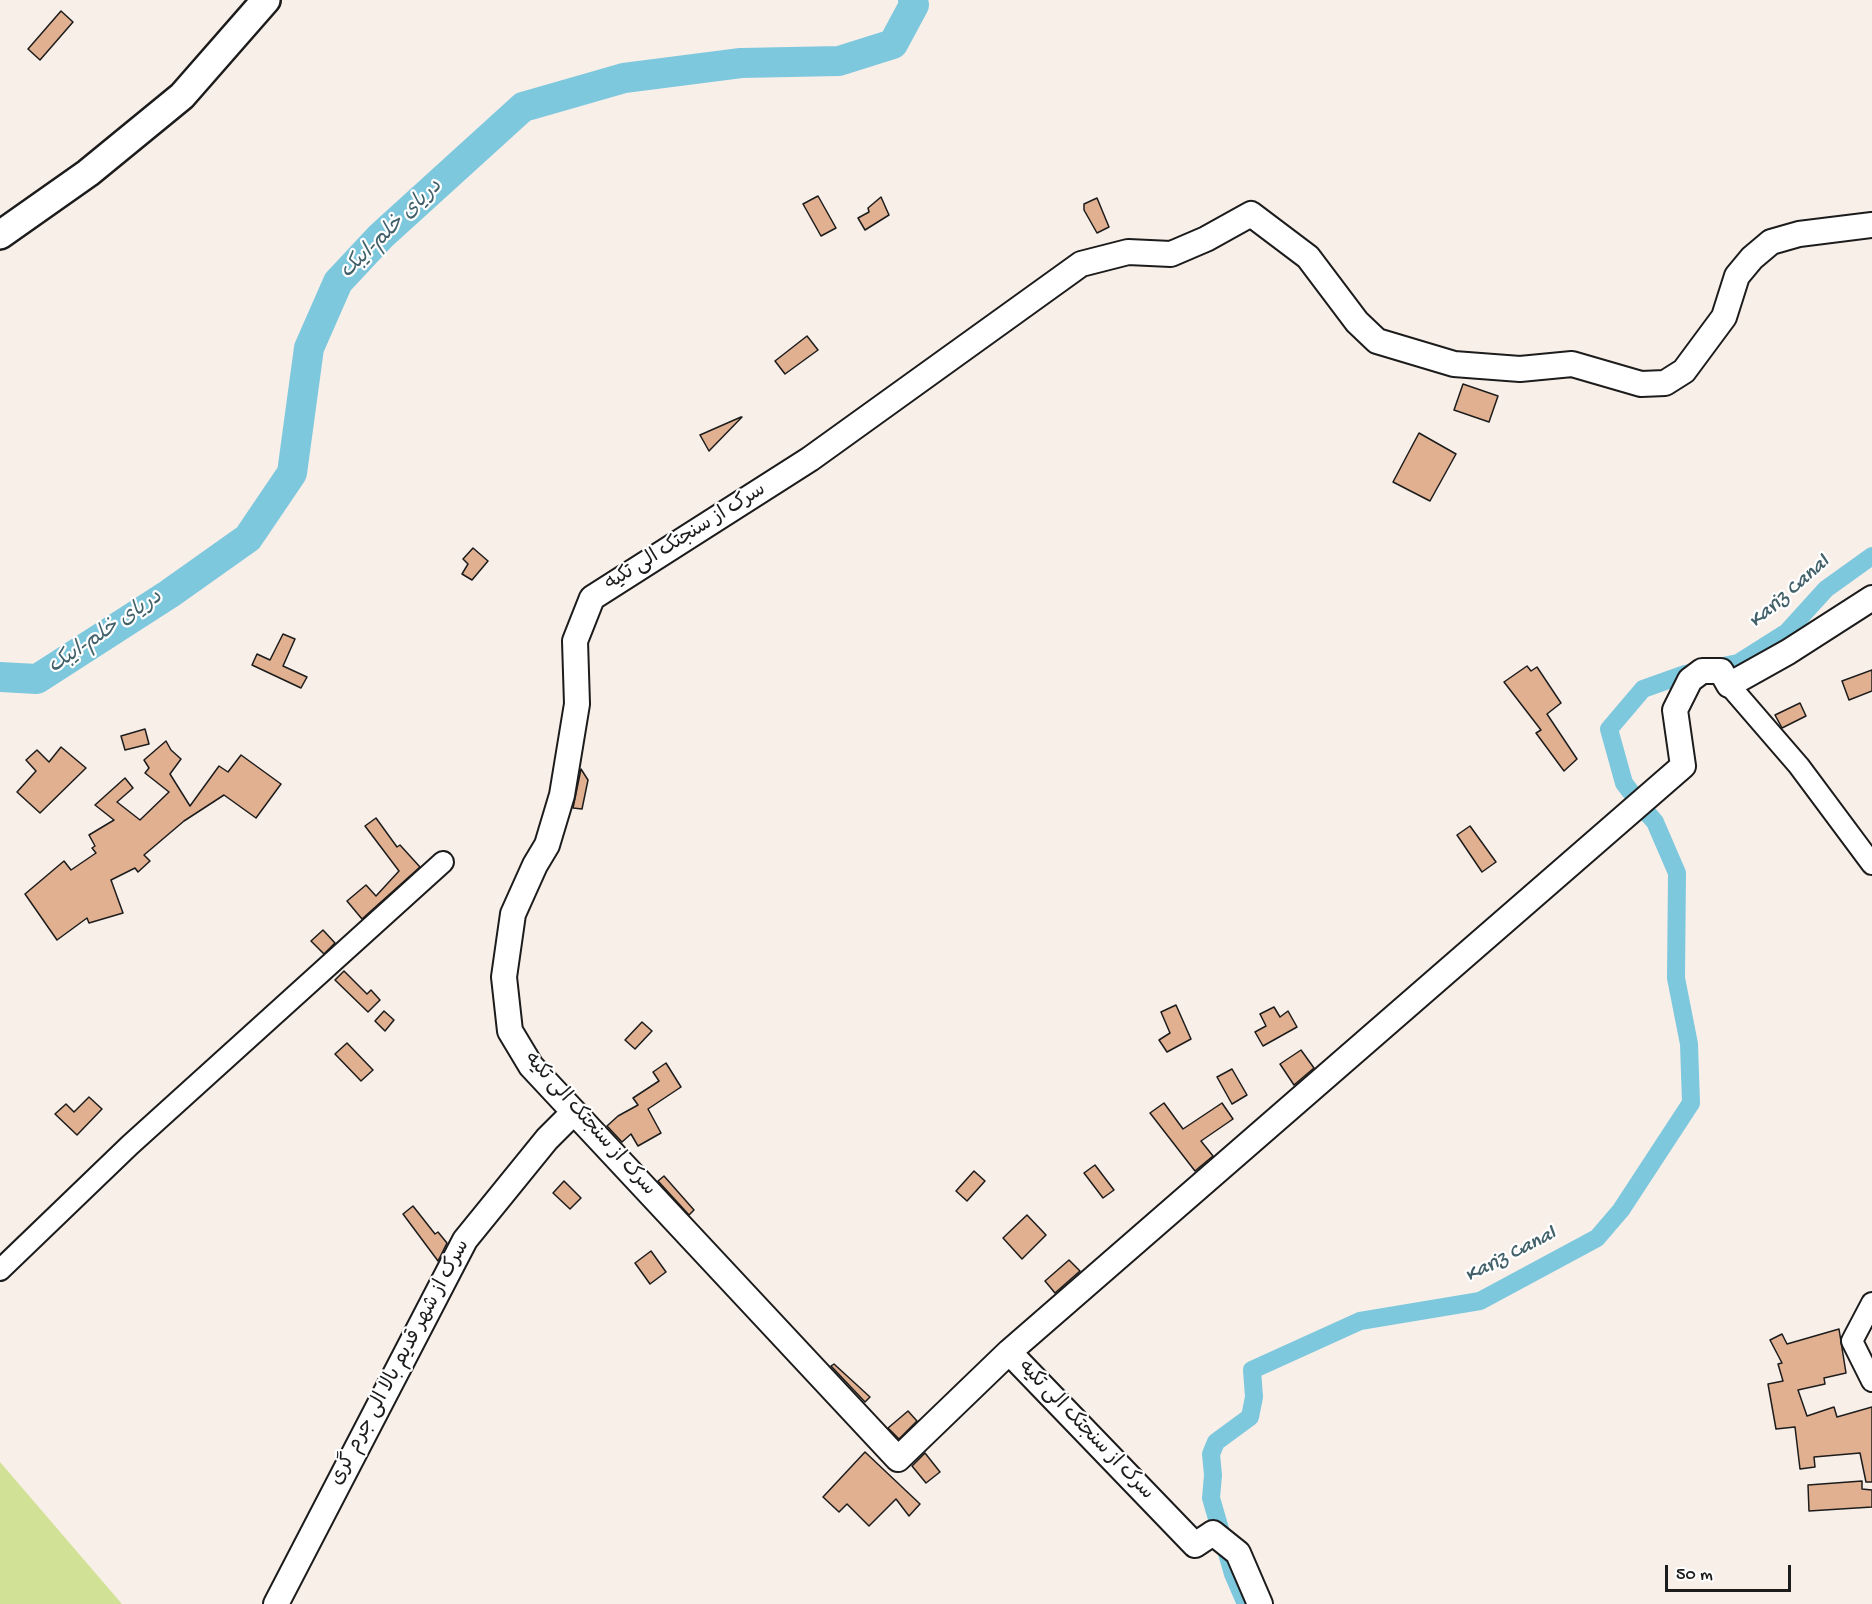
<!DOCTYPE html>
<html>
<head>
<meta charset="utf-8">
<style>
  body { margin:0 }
  #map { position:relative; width:1872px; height:1604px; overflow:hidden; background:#f9efe9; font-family:"Gochi Hand",sans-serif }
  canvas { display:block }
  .scale { position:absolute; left:1665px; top:1565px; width:126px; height:27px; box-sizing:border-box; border:3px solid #1c1c1c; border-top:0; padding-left:8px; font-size:18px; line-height:21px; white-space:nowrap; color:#1c1c1c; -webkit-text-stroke:4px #fff; paint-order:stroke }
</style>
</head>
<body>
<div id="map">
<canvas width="1872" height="1604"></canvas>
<div class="scale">50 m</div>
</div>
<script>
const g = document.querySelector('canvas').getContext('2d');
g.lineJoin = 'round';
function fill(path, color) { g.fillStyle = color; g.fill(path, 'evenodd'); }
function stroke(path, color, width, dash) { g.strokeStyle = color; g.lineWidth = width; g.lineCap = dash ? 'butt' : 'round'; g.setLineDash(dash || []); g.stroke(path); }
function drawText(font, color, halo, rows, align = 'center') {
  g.font = font + ' "Gochi Hand","Playpen Sans Arabic",sans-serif'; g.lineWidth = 4.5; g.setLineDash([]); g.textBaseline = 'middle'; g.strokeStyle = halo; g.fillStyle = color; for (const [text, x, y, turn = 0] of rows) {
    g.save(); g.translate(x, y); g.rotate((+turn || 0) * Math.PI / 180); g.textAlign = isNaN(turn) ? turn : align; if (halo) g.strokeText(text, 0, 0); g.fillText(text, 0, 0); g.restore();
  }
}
fill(new Path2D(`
  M0,1462L122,1604H0Z`), '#d1e195');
stroke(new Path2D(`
  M1630,791L1624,783L1609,729L1643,689L1685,674L1738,663L1787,632L1826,589L1872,556
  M1246,1604L1233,1574L1211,1498L1213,1475L1211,1454L1216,1442L1250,1417L1254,1397L1252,1370L1360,1321L1480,1301L1597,1238L1621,1210L1691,1103L1689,1044L1676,978L1677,873L1655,822L1648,814`), '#7ec8de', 18);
stroke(new Path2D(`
  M0,677L37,679L169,594L248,538L292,473L309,348L338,282L381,236L523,107L624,78L741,63L839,61L893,44L914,5L913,0`), '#7ec8de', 30);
const building = new Path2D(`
  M61,11L73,22L40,60L28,49Z
  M818,196L836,228L821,236L803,204Z
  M881,197L889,215L865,230L858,218L869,212L868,208Z
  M1097,198L1109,227L1097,233L1084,210V204Z
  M807,336L818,350L785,374L775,361Z
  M1463,384L1498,396L1489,422L1454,410Z
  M741,417H742L709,451L700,435Z
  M1419,433L1456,454L1430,501L1393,482Z
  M473,548L488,561L472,580L462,574L468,564L463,559Z
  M283,634L295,639L283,666L307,677L301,688L252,665L257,654L270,660Z
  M1527,666L1531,671L1537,667L1561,703L1547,714L1577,759L1564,771L1536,733L1541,730L1504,682Z
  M1872,670V691L1849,700L1842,681Z
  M1800,703L1806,716L1782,728L1775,715Z
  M145,729L149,744L125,750L121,736Z
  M166,741L171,750L181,759L170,774L190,806L219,766L228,772L241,755L281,784L256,818L224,795L184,821L144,855L150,861L138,872L135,868L111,880L123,913L89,923L87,918L57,940L25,894L64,861L71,870L96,853L92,848L95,846L89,835L114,820L95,805L125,778L133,788L117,802L140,820L169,792L145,773L149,768L144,760Z
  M61,747L86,768L40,813L17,792L36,771L26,760L37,750L49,762Z
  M581,769L588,780L582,809L573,808Z
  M376,818L397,847L400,845L420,867L362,919L347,901L366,885L376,896L399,871L365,826Z
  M1470,826L1496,862L1482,872L1457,835Z
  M323,930L335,943L324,954L311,941Z
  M344,971L367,994L371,990L380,1000L368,1012L335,980Z
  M1176,1005L1191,1039L1167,1052L1159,1040L1170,1033L1161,1012Z
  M1274,1007L1280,1017L1288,1011L1297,1027L1263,1046L1255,1032L1266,1026L1260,1014Z
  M384,1011L394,1020L385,1031L375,1021Z
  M642,1022L652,1031L635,1049L625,1040Z
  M347,1043L373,1070L361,1081L335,1054Z
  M1301,1050L1314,1068L1294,1085L1280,1064Z
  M666,1063L681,1087L648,1109L661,1133L638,1146L631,1134L622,1142L607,1126L618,1116L638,1105L633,1098L659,1081L653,1072Z
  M1232,1069L1247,1095L1232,1104L1217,1077Z
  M89,1097L102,1109L77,1135L55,1114L66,1104L74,1112Z
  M1164,1103L1183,1129L1222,1103L1233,1119L1201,1141L1213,1156L1195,1171L1150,1113Z
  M1095,1165L1114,1190L1103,1198L1084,1173Z
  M974,1171L985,1181L967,1201L956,1191Z
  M664,1176L694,1210L689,1215L658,1181Z
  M564,1181L581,1198L570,1209L553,1193Z
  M413,1206L435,1234L438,1232L447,1243L438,1261L403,1214Z
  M1027,1215L1046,1235L1022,1259L1003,1238Z
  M651,1251L666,1272L650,1284L635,1263Z
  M1069,1260L1080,1271L1055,1293L1045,1281Z
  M1839,1329L1846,1373L1824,1378L1825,1384L1798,1390L1807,1416L1834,1407L1837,1417L1872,1407V1482H1866L1860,1453L1814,1457L1815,1467L1800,1469L1795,1427L1776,1429L1768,1384L1783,1381L1778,1364L1782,1363L1770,1340L1782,1334L1787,1344Z
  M834,1364L870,1397L865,1402L831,1366Z
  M908,1411L917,1421L899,1439L888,1428Z
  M865,1452L920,1504L909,1516L896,1499L869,1526L847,1504L839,1512L823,1497Z
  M925,1453L940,1472L926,1483L912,1466Z
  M1862,1481V1489L1872,1490V1507L1809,1511L1808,1485Z`);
fill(building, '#e0b091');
stroke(building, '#1c1c1c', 1.5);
const minor = new Path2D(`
  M1729,685L1799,766L1872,864
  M0,1270L130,1145L443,862
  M1872,1303L1852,1341L1872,1381`);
const tertiary = new Path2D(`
  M1009,1352L1683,766L1675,710L1690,680L1702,671H1721L1729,685L1788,652L1872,598
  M276,1604L465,1240L547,1139L574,1112
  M1260,1604L1238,1553L1213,1533L1195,1545L1009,1352L898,1459L531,1066L510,1031L504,977L513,914L535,865L547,845L562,795L577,704L575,641L592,598L810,459L1081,264L1128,252L1171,254L1206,239L1251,214L1308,257L1357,322L1377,341L1454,364L1520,369L1572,364L1641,384L1665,383L1684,371L1724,317L1737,276L1752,258L1771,242L1799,234L1872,225`);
const secondary = new Path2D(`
  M0,235L88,173L182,96L266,0`);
stroke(minor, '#1c1c1c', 24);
stroke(tertiary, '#1c1c1c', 28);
stroke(secondary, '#1c1c1c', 32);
stroke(minor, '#fff', 20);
stroke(tertiary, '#fff', 24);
stroke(secondary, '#fff', 27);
drawText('20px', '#1c1c1c', '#fff', [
  ["سرک از سنجتک الی تکیه",686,538,-32],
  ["سرک از سنجتک الی تکیه",589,1125,48],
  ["سرک از شهر قدیم بالا الی جرم گری",401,1363,-62],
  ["سرک از سنجتک الی تکیه",1085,1431,46]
]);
drawText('italic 21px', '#43616a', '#fff', [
  ["دریای خلم-ایبک",392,230,-44],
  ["Kariz Canal",1790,593,-41],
  ["دریای خلم-ایبک",106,633,-34],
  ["Kariz Canal",1511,1256,-27]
]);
</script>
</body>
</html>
